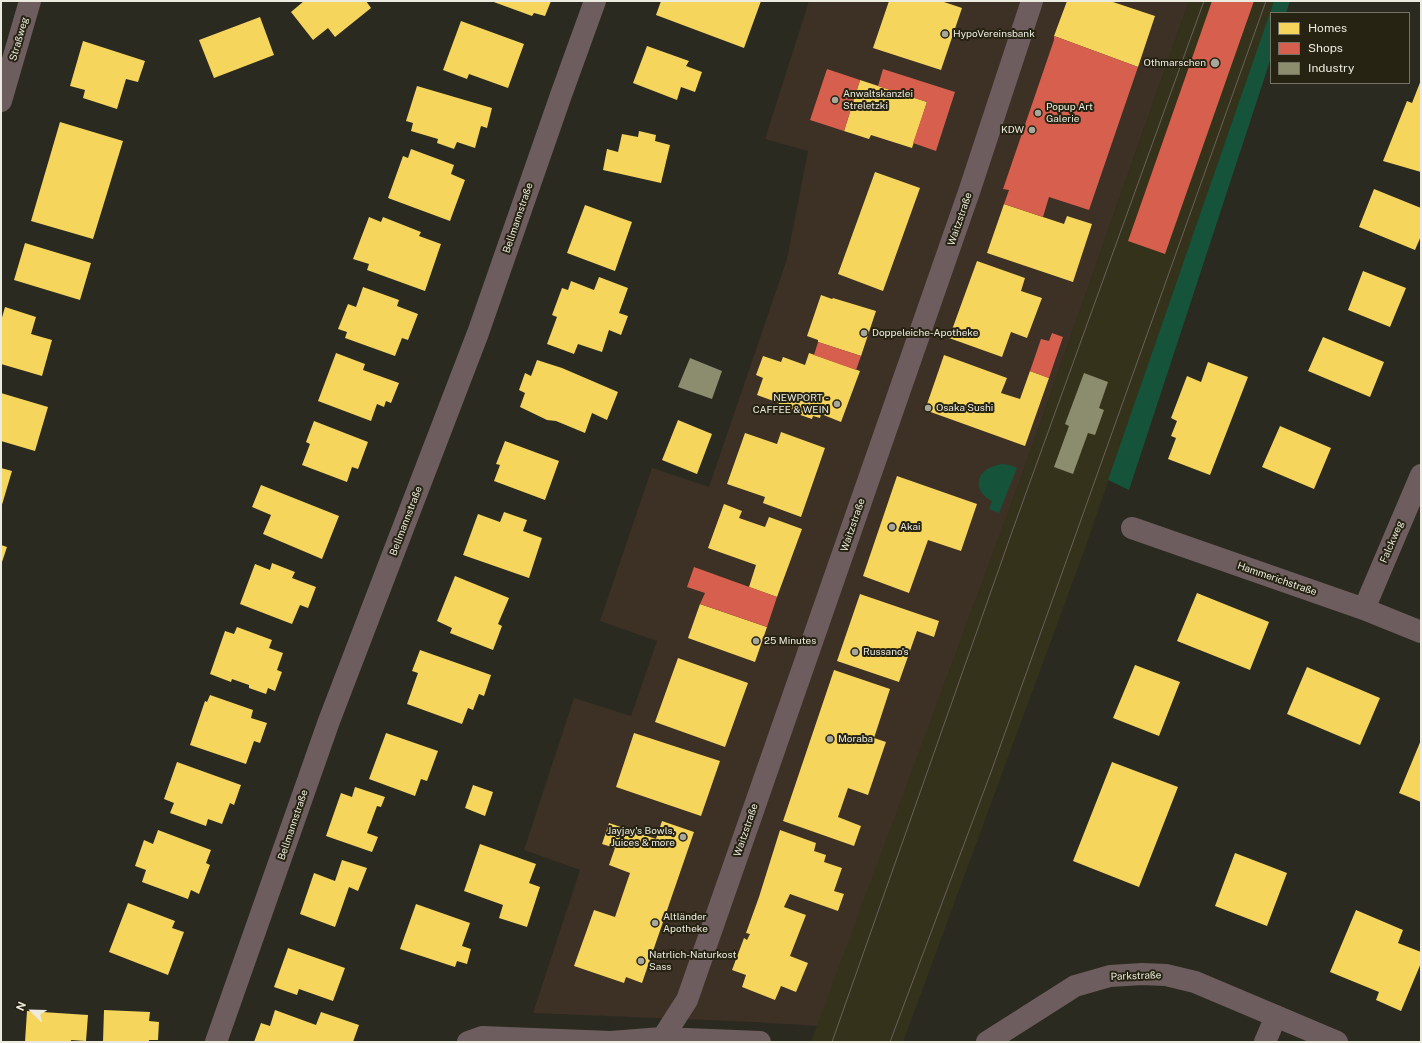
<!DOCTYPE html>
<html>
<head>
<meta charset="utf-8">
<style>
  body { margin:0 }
  #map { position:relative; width:1422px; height:1043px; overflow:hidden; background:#2b2a20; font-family:"Public Sans",sans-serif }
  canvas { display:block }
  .frame { position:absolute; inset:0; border:2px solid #ecebdf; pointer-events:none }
  .legend { position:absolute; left:1270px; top:12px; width:140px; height:72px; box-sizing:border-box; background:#262312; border:1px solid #757364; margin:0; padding:5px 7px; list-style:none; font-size:12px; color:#ecebdf }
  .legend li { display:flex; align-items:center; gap:8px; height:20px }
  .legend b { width:20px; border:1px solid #757364 }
  .north { position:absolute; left:12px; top:991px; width:40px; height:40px; -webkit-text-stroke:3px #262312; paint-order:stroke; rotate:293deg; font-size:11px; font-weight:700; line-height:16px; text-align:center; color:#ecebdf }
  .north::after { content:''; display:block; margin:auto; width:14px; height:18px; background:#ecebdf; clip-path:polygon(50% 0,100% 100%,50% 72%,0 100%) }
</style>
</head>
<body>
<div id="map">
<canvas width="1422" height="1043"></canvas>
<div class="frame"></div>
<ul class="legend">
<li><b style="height:11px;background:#f6d55c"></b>Homes</li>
<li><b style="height:11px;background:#d6604d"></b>Shops</li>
<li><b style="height:11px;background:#8c8c6e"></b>Industry</li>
</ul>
<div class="north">N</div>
</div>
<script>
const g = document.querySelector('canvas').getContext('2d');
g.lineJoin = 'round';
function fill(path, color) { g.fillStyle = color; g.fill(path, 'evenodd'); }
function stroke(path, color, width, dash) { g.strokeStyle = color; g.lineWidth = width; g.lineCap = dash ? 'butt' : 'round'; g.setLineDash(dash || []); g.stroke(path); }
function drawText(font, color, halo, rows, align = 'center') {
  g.font = font + ' "Public Sans",sans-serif'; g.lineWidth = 4; g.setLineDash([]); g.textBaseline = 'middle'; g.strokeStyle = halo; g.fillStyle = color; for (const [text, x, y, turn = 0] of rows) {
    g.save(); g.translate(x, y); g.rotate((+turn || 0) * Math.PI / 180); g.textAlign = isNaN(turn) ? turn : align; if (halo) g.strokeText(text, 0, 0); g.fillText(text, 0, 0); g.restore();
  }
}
fill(new Path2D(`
  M809,1H1189L1021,478L818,1026L754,1022L533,1013L580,870L524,850L574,698L631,716L657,641L600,621L652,468L709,487L787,259L808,151L765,139Z`), '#3d3024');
fill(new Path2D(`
  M1189,1H1274L1083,554L903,1042H811L1021,478Z`), '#35321b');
fill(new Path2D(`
  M1274,1H1290L1286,13H1271V58L1129,490L1108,480Z
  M1002,464L1009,465L1017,468L999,513L989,509L992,501C977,494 973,477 989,468C993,466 998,465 1002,464Z`), '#15533b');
fill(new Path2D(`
  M304,1H366L371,8L335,37L328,28L313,40L291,12Z
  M491,1H551L545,16L534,13L532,16Z
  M661,1H761L744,48L656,15Z
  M889,1H941L962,8L941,70L873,48Z
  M1067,1H1110L1155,16L1138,67L1054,36Z
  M260,17L274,55L214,78L199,40Z
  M461,21L524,44L508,88L469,74L467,79L443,70Z
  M83,41L145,61L138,82L126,79L117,109L83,98L85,90L70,86Z
  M647,46L689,61L686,66L702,72L695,92L681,87L677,100L633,83Z
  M860,80L927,102L912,148L871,135L869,139L844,131Z
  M1421,80V172L1383,161L1407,101L1412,103Z
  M417,86L492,108L487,128L481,126L475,148L457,142L454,149L437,143L438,139L411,131L413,123L406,121Z
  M60,122L123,141L93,239L31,221Z
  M639,131L656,135L655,141L670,145L661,183L603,170L607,149L618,152L622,134L638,137Z
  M411,149L454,165L451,174L465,180L450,221L388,198L403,156L408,158Z
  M875,172L920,188L883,291L838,274Z
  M1374,189L1421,208V236L1415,250L1359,227Z
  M1004,204L1064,224L1067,216L1092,224L1073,282L987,253Z
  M585,205L632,222L615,271L567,253Z
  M369,217L381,222L383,217L421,232L419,236L441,244L425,291L367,270L369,264L353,259Z
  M25,243L91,263L80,300L14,280Z
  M977,261L1025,278L1021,291L1042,298L1027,338L1011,332L1002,357L949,338Z
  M1363,271L1406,288L1390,327L1348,310Z
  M599,277L628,288L619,313L628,316L621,335L609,330L602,352L578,344L574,354L547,344L557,317L552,315L562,288L568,290L571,281L594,290Z
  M363,287L399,300L397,306L418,314L408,340L402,338L395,356L345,338L347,332L338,329L348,304L356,307Z
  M821,295L832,299L833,298L876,311L861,356L818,342V340L807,336Z
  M5,307L36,317L31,334L52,340L42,376L1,364V321Z
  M1323,337L1384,362L1370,397L1308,371Z
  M336,353L365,364L363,370L399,383L391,403L386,401L384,407L377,404L371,421L318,401Z
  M809,353L860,371L841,422L821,414L820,418L813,416L812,419L777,407L779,403L757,395L763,378L756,375L763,356L781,362L783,357L805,365Z
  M944,355L1007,378L1001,393L1020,399L1030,371L1049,378L1025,446L925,410Z
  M537,360L562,368L618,392L607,420L592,413L585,433L556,421L547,420L520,407L525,393L519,390L525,373L531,376Z
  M1208,362L1248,377L1210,475L1168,459L1176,438L1171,436L1177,421L1171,418L1187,376L1201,382Z
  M1,393L48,407L35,451L1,441Z
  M678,420L712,434L697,474L662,460Z
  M314,421L368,442L358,469L352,467L347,482L302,465L310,444L306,442Z
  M1280,426L1331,448L1314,489L1262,467Z
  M781,432L825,448L801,517L763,503L765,497L727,484L745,433L777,444Z
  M505,441L559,461L545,500L494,481L500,465L496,464Z
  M1,468L12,471L1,508Z
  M897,476L977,504L961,551L928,540L909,593L863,576Z
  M261,485L339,516L322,559L263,534L271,515L252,507Z
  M724,504L742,511L739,518L765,527L769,517L802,529L777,597L749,587L756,565L708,548Z
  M504,512L527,520L523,531L542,538L529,578L463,555L478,514L500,522Z
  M1,545L7,547L1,565Z
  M272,563L295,572L292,578L316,587L308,608L300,605L292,624L240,604L255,564L270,570Z
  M455,576L509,598L498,624L502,626L493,650L450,633L452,628L437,621Z
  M1197,593L1269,622L1250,670L1177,641Z
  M860,594L939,621L934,637L917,631L899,682L837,661Z
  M700,604L767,627L755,662L688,638Z
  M237,627L272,640L269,648L283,653L277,670L282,672L275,691L268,688L266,694L249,688V685L232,679L231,682L210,674L225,631L234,634Z
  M420,650L491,675L484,696L479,694L473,710L468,708L462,724L407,704L418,673L412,671Z
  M678,658L748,683L725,747L655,722Z
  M1135,665L1180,682L1159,736L1113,718Z
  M1307,667L1380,698L1360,745L1287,714Z
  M834,670L890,689L874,738L886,742L868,795L848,788L838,817L861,826L854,846L783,821Z
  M210,695L253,710L251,718L267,723L260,743L254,741L246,764L190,745L205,701L207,702Z
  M386,733L438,751L427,781L421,779L415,796L369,779Z
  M634,733L720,761L701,816L616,787Z
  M1421,740V802L1399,793Z
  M177,762L241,785L234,805L230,803L222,824L208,819L206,826L170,813L174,803L164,799Z
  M1112,762L1178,787L1139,887L1073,861Z
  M473,785L493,792L485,816L465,808Z
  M355,787L385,797L381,807L377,806L367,833L378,837L372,852L326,836L341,793L352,797Z
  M662,821L694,832L642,983L626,977L624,983L574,966L594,910L615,917L630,873L609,865L615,848L602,844L609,823L656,839Z
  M158,830L211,850L206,863L210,865L199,894L191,890L188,899L142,882L146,870L135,866L144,840L153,844Z
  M780,830L816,843L814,851L826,855L824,862L842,868L834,891L844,894L838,911L790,894L784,907L806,915L790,956L808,963L796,992L781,986L775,1000L742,987L746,975L732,970L744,938L747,940L750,934L746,933L759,897Z
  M480,844L536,864L529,883L540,887L527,927L499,918L503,905L464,891Z
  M1235,853L1287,873L1267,926L1215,906Z
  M342,860L367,868L358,891L349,887L335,927L300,914L314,873L335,881Z
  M128,903L175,921L172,928L184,932L168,975L109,952Z
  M416,904L470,923L462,946L471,949L467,964L457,961L455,967L400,949Z
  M1356,910L1403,930L1398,943L1421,952V963L1401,1011L1376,1000L1379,992L1330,972Z
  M288,948L345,968L333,1001L299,989L297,995L274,987Z
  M104,1010L150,1012L149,1021L159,1022L158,1040H149V1042H103Z
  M275,1010L316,1025L321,1012L359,1025L353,1042H254L261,1023L270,1026Z
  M27,1011L88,1015L86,1041L71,1040V1042H25Z`), '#f6d55c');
fill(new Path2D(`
  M1212,1H1254L1165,254L1128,241Z
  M1054,36L1138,67L1089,210L1049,197L1043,217L1004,204L1009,190L1003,189L1054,40Z
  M827,69L860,80L844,131L810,120Z
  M883,69L955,92L936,151L913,143L927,102L878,86Z
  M1052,333L1063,337L1049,378L1030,371L1041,339L1049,341Z
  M818,342L861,356L856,370L814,355Z
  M694,567L777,597L767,627L700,604L705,593L687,587Z`), '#d6604d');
fill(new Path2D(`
  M690,358L722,371L712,399L678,387Z
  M1084,373L1108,382L1099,408L1104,410L1095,435L1088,433L1073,474L1054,467L1069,426L1065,424Z`), '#8c8c6e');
stroke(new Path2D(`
  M1,101L30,1
  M1132,528L1364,609L1421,632
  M1364,609L1421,475
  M216,1042L329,721L478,333L561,95L595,1
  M468,1042L482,1037L611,1042L662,1038L760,1042
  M660,1042L687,1000L969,192L1032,1
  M987,1042L1075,986L1110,976L1142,974L1166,975L1195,982L1337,1042
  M1265,1042L1276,1016`), '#6e5d5e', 22);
stroke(new Path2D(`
  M832,1042L1013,529L1204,1
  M890,1042L991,772L1266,1`), '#69615c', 1);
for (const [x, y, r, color] of [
  [945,34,4,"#a8a79c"],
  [1215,63,5,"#a8a79c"],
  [835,100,4,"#a8a79c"],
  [1038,113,4,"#a8a79c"],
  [1032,130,4,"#a8a79c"],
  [864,333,4,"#a8a79c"],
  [837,404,4,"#a8a79c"],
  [928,408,4,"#a8a79c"],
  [892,527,4,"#a8a79c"],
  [756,641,4,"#a8a79c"],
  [855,652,4,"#a8a79c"],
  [830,739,4,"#a8a79c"],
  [683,837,4,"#a8a79c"],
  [655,923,4,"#a8a79c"],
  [641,961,4,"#a8a79c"]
]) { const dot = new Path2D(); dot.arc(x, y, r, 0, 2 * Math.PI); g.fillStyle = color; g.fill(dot); stroke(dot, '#262312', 1.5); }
drawText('10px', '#ecebdf', '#262312', [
  ["HypoVereinsbank",953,34],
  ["Othmarschen",1206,63,"right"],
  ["Anwaltskanzlei",843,94],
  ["Streletzki",843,106],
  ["Popup Art",1046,107],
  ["Galerie",1046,119],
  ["KDW",1024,130,"right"],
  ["Doppeleiche-Apotheke",872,333],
  ["NEWPORT -",829,398,"right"],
  ["CAFFEE & WEIN",829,410,"right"],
  ["Osaka Sushi",936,408],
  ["Akai",900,527],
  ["25 Minutes",764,641],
  ["Russano's",863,652],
  ["Moraba",838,739],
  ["Jayjay's Bowls,",675,831,"right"],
  ["Juices & more",675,843,"right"],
  ["Altländer",663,917],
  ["Apotheke",663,929],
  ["Natrlich-Naturkost",649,955],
  ["Sass",649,967]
], 'left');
drawText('10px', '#ecebdf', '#262312', [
  ["Straßweg",19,39,-74],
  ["Bellmannstraße",518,218,-71],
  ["Waitzstraße",960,219,-71],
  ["Bellmannstraße",406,521,-69],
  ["Waitzstraße",853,525,-71],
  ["Falckweg",1392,542,-67],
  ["Hammerichstraße",1277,579,19],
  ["Bellmannstraße",293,825,-71],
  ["Waitzstraße",746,830,-71],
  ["Parkstraße",1136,976,-2]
]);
</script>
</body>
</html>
